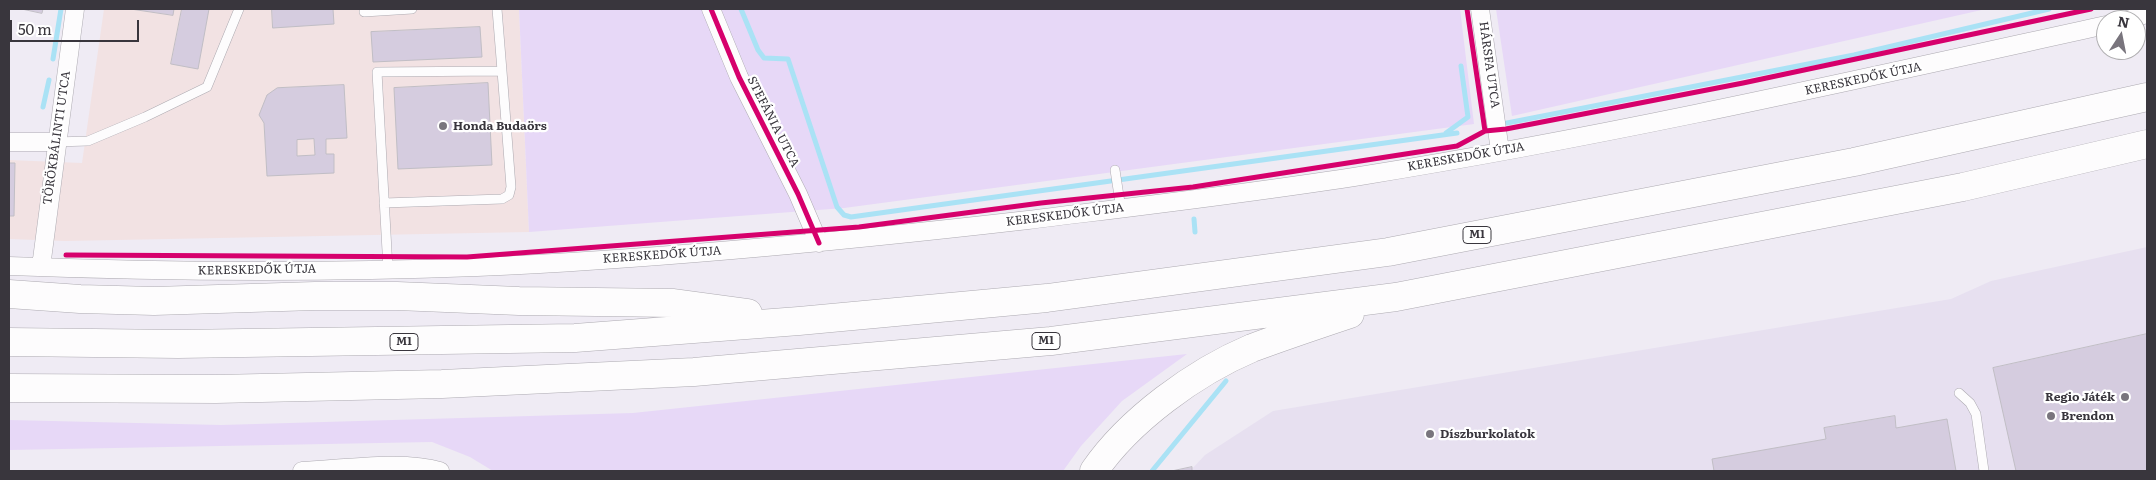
<!DOCTYPE html>
<html>
<head>
<meta charset="utf-8">
<style>
  body { margin:0 }
  #map { position:relative; width:2156px; height:480px; overflow:hidden; background:#efebf4; font-family:Literata,serif }
  canvas { display:block }
  .frame { position:absolute; inset:0; border:10px solid #39363d; pointer-events:none }
  .north { position:absolute; left:2096px; top:10px; width:50px; height:50px; box-sizing:border-box; background:#fff; border:1px solid #b0afb1; border-radius:50%; rotate:11deg; font-size:14px; font-weight:700; line-height:20px; text-align:center; color:#39363d }
  .north::after { content:''; display:block; margin:auto; width:18px; height:22px; background:#79757d; clip-path:polygon(50% 0,100% 100%,50% 72%,0 100%) }
  .scale { position:absolute; left:10px; top:20px; width:129px; height:22px; box-sizing:border-box; border:2px solid #39363d; border-top:0; padding-left:6px; font-size:15px; line-height:18px; white-space:nowrap; color:#39363d; -webkit-text-stroke:4px #fff; paint-order:stroke }
</style>
</head>
<body>
<div id="map">
<canvas width="2156" height="480"></canvas>
<div class="frame"></div>
<div class="north">N</div>
<div class="scale">50 m</div>
</div>
<script>
const g = document.querySelector('canvas').getContext('2d');
g.lineJoin = 'round';
function fill(path, color) { g.fillStyle = color; g.fill(path, 'evenodd'); }
function stroke(path, color, width, dash) { g.strokeStyle = color; g.lineWidth = width; g.lineCap = dash ? 'butt' : 'round'; g.setLineDash(dash || []); g.stroke(path); }
function drawText(font, color, halo, rows, align = 'center') {
  g.font = font + ' Literata,serif'; g.lineWidth = 4.5; g.setLineDash([]); g.textBaseline = 'middle'; g.strokeStyle = halo; g.fillStyle = color; for (const [text, x, y, turn = 0] of rows) {
    g.save(); g.translate(x, y); g.rotate((+turn || 0) * Math.PI / 180); g.textAlign = isNaN(turn) ? turn : align; if (halo) g.strokeText(text, 0, 0); g.fillText(text, 0, 0); g.restore();
  }
}
fill(new Path2D(`
  M2147,247V471H1190L1205,455L1273,411L1951,299L1991,281Z`), '#e7e0f0');
fill(new Path2D(`
  M104,9H519L529,232L65,241L9,239V160L82,163Z`), '#f2e2e3');
fill(new Path2D(`
  M519,9H1460L1474,124L844,208L529,232Z
  M1496,9H1986L1512,116Z
  M1187,354L1122,401L1081,446L1063,471H493L470,457L432,442L9,450V420L221,425L633,413Z`), '#e7d8f7');
stroke(new Path2D(`
  M741,9L758,50L764,58L788,59L837,207L844,215L851,217L1457,133
  M53,59L61,9
  M43,107L49,80
  M1507,123L1854,55L2049,9
  M1446,133L1468,117L1461,66
  M1194,219L1195,232
  M1152,471L1226,381`), '#aae2f5', 5);
const building = new Path2D(`
  M22,9H43L42,13Z
  M131,9H174L173,15Z
  M182,9H209L198,69L171,64Z
  M272,9H333L334,24L273,28Z
  M480,27L482,57L373,62L371,32Z
  M488,83L492,165L398,169L394,88Z
  M344,85L347,138L326,139V154H334V173L267,176L264,123L259,115L267,95L277,88ZM314,139L315,155L297,156V140Z
  M9,163H15L14,216H9Z
  M2147,334V471H2016L1993,368Z
  M1895,416L1896,428L1947,419L1956,471H1714L1712,459L1826,439L1824,428Z
  M1192,467V471H1172Z`);
fill(building, '#d5ccdf');
stroke(building, '#c1bec5', 1);
const service = new Path2D(`
  M497,9L502,71
  M364,12L412,9
  M56,142L88,141L145,117L207,87L239,9
  M1115,170L1121,209
  M384,203L502,199L509,195L511,187L502,71L377,72L388,269
  M1959,393L1970,403L1976,414L1984,471`);
const minor = new Path2D(`
  M711,9L739,77L798,194L819,243
  M1480,9L1500,151
  M2127,20L2147,14
  M9,142H56
  M9,266C165,272 321,273 477,267C661,259 845,241 1028,220C1141,206 1254,193 1366,175C1614,135 1860,79 2106,25
  M41,267L75,9
  M302,471C341,469 404,460 440,471`);
const motorway = new Path2D(`
  M9,294L80,299L154,301L315,296H397L519,301L674,303L748,313
  M9,342L178,344L575,338L799,321L1047,298L1388,252L1854,162L2147,97
  M9,388L216,389L442,384L694,372L1051,341L1396,297L1963,187L2147,144
  M1094,471C1129,420 1195,372 1252,348C1284,336 1317,325 1350,314`);
stroke(service, '#adaab1', 10);
stroke(minor, '#adaab1', 19);
stroke(motorway, '#adaab1', 29);
stroke(service, '#fdfcfd', 9);
stroke(minor, '#fdfcfd', 18);
stroke(motorway, '#fdfcfd', 28);
stroke(new Path2D(`
  M711,9L739,77L798,194L819,243
  M1467,9L1485,131
  M66,255L467,257L859,227L1041,203L1193,187L1457,146L1485,131L1506,129L1743,83L2091,9`), '#d6006c', 5);
for (const [x, y, r, color] of [
  [443,126,5,"#79757d"],
  [2125,397,5,"#79757d"],
  [2051,416,5,"#79757d"],
  [1430,434,5,"#79757d"]
]) { const dot = new Path2D(); dot.arc(x, y, r, 0, 2 * Math.PI); g.fillStyle = color; g.fill(dot); stroke(dot, '#fff', 2); }
for (const [x, y, w] of [
  [1477,235,28],
  [1046,341,28],
  [404,342,28]
]) { const box = new Path2D(); box.roundRect(x - w / 2, y - 8.5, w, 17, 4); g.fillStyle = '#fff'; g.fill(box); stroke(box, '#39363d', 1); }
drawText('bold 11px', '#39363d', null, [
  ["M1",1477,235],
  ["M1",1046,341],
  ["M1",404,342]
]);
drawText('12px', '#39363d', '#fff', [
  ["HÁRSFA UTCA",1489,65,82],
  ["KERESKEDŐK ÚTJA",1863,79,-12],
  ["STEFÁNIA UTCA",773,122,63],
  ["TÖRÖKBÁLINTI UTCA",57,138,-82],
  ["KERESKEDŐK ÚTJA",1466,157,-10],
  ["KERESKEDŐK ÚTJA",1065,215,-7],
  ["KERESKEDŐK ÚTJA",662,255,-4],
  ["KERESKEDŐK ÚTJA",257,270,-1]
]);
drawText('bold 12px', '#39363d', '#fff', [
  ["Honda Budaörs",453,126],
  ["Regio Játék",2115,397,"right"],
  ["Brendon",2061,416],
  ["Díszburkolatok",1440,434]
], 'left');
</script>
</body>
</html>
